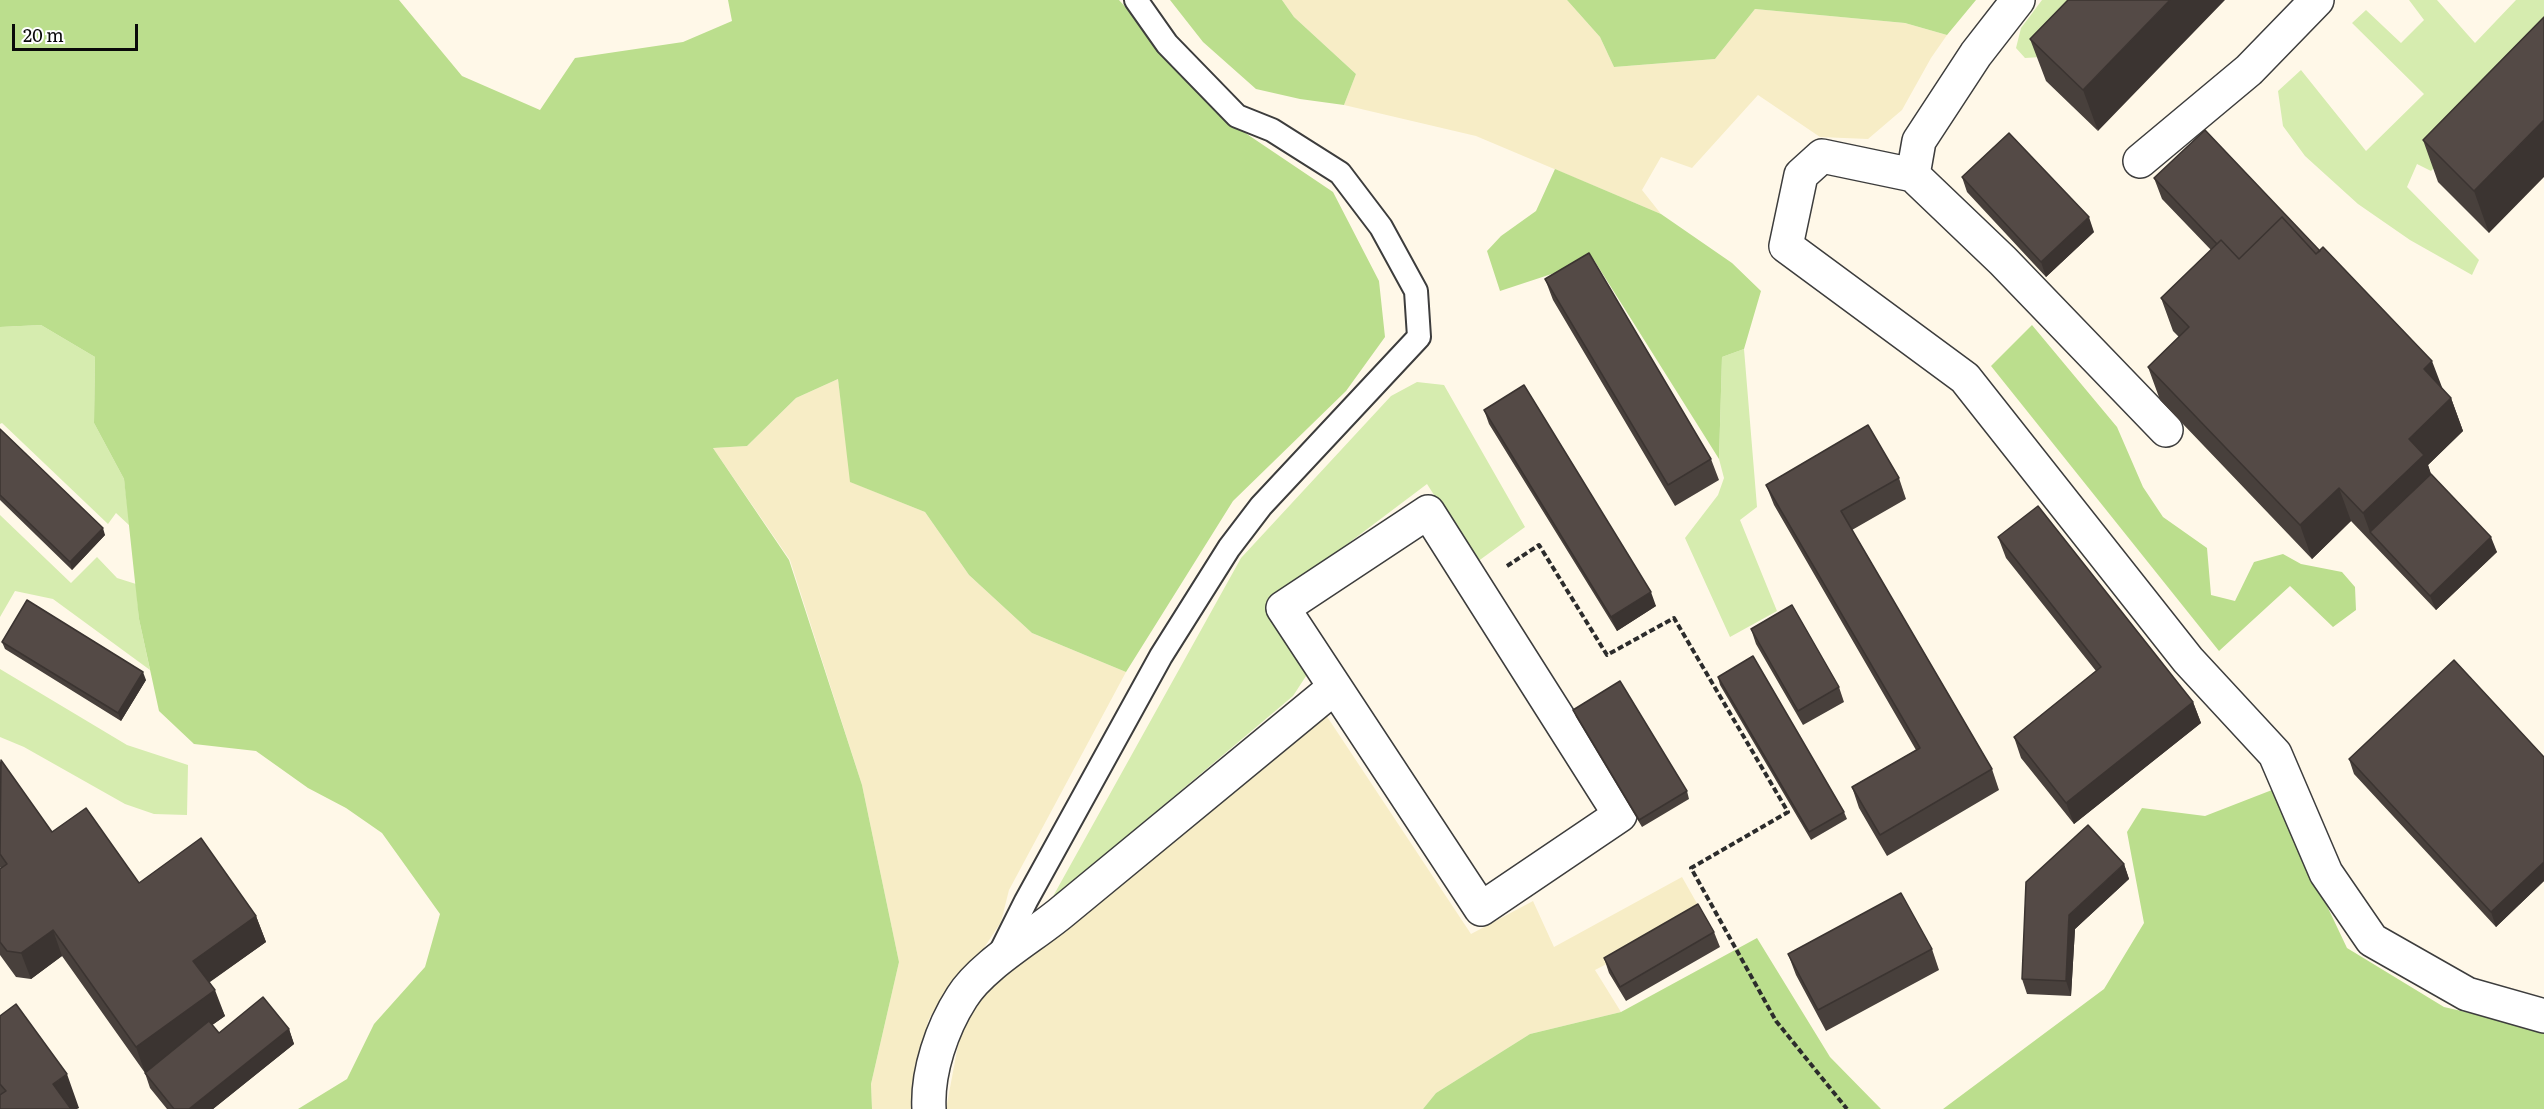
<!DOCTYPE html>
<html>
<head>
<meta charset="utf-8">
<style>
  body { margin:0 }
  #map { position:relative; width:2544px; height:1109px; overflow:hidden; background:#fff8e8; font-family:Literata,serif }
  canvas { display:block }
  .scale { position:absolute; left:12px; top:24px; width:126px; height:27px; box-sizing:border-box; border:3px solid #0a0a0a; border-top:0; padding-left:8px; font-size:18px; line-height:21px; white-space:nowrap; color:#0a0a0a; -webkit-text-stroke:4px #fff; paint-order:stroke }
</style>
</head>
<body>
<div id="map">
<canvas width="2544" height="1109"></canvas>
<div class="scale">20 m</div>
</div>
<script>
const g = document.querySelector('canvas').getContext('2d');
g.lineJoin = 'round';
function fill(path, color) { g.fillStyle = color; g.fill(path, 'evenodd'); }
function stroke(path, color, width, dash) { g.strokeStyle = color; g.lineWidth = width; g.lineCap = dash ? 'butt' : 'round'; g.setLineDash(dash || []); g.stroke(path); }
fill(new Path2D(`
  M1282,0H1567L1600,37L1614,67L1715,59L1755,9L1905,23L1947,35L1931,58L1902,110L1868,139L1820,137L1758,95L1692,168L1661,157L1642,190L1661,214L1476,136L1344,105L1356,74L1294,17Z
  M838,379L851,482L925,512L969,575L1032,633L1126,672L1009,890L1001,922L982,951L946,991L928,1021L915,1109H872L871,1084L899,962L862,785L790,560L713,448L747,446L796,398Z
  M1324,712L1471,934L1533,901L1554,947L1682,877L1703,914L1595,970L1621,1012L1530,1034L1436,1093L1423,1109H946L959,1040L968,1014L985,993Z`), '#f7edc6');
fill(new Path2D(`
  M2042,0H2098L2041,57L2025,58L2016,48L2021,28Z
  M2409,0H2437L2475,43L2516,0H2544V56L2431,171L2417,164L2407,187L2479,260L2472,275L2410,240L2358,204L2305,156L2283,126L2278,91L2301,70L2366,151L2424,94L2352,23L2366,10L2401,43L2424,20Z
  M41,325L95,357L94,423L124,479L130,526L116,513L108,524L2,423L0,424V327Z
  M1744,349L1757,507L1740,520L1777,611L1730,637L1685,538L1718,495L1724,478L1719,459L1722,357Z
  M1417,382L1444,385L1525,527L1477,562L1427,484L1269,603L1308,673L1293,696L1051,900L1241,558L1391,396Z
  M0,515L71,583L97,557L117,578L136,584L139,619L150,670L53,599L15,591L0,617Z
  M0,669L127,745L188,765L187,815L154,814L125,804L24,747L0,737Z`), '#d6ecaf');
fill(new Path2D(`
  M0,0H399L462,76L540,110L575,58L683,42L732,21L728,0H1119L1229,122L1333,192L1379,281L1385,337L1346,391L1233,501L1126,672L1032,633L969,575L925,512L850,482L838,379L796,398L747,446L713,448L789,560L862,785L899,962L871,1084L872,1109H298L347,1079L374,1024L425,967L440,914L382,833L346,808L308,788L256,751L194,744L159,711L139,619L124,479L94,423L95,357L41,325L0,327Z
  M1170,0H1282L1294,17L1356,74L1344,105L1300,99L1256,89L1203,42Z
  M1567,0H1976L1947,35L1905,23L1755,9L1715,59L1614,67L1600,37Z
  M1555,169L1661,214L1732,263L1761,291L1744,349L1722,357L1719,459L1594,260L1500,291L1487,251L1501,236L1536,211Z
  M2032,325L2117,427L2143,487L2163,517L2207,548L2211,595L2235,601L2254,562L2283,554L2301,564L2342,572L2355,587L2356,610L2333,627L2290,586L2219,651L1991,366Z
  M2272,790L2347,948L2444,1007L2544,1030V1109H1943L2104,989L2144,923L2127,832L2142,808L2205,816Z
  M1757,938L1830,1057L1881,1109H1423L1436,1093L1530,1034L1621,1012Z`), '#bbde8d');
const lane = new Path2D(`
  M999,955L1026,901L1161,656L1229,548L1261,506L1419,337L1416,291L1381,227L1340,173L1272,130L1237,116L1167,44L1136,0`);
const street = new Path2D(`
  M2018,0L1976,54L1919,141L1913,175L1822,156L1801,175L1786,246L1965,378L2188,660L2275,754L2326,873L2372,940L2467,994L2544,1016
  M2140,161L2249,70L2317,0
  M1913,175L2003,261L2166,430
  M1428,512L1620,815L1481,909L1283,608Z
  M929,1109C927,1072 942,1028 962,997C982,965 1032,937 1062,912C1153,837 1244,762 1335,687`);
stroke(lane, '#3d3d3d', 26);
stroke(street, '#3d3d3d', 36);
stroke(new Path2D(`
  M1507,566L1539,545L1607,655L1674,618L1788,812L1691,868L1776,1021L1847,1109`), '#2c2c2c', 4, [6, 3]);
stroke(lane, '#fff', 22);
stroke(street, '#fff', 33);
fill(new Path2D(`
  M2068,0L2098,131L2046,81L2030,39Z
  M2544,17L2489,233L2438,182L2423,140Z
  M1962,177L2094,232L2046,277L1967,192Z
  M2154,178L2442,389L2451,398L2463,431L2428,465L2431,474L2497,552L2436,610L2351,521L2312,559L2160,400L2148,367L2179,337L2173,331L2161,298L2211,250L2162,199Z
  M1545,279L1711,459L1719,480L1675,506L1553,300Z
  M1484,410L1656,606L1617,631L1489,424Z
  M0,429L105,535L72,570L0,500Z
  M1899,478L1906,499L1852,530L1992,769L1999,790L1887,856L1859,808L1852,787L1916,750L1774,505L1766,485Z
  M1998,537L2193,702L2201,723L2074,824L2021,758L2014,737L2096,671L2006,558Z
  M1751,629L1839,687L1844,702L1803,725L1756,644Z
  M2,642L146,680L121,721L5,649Z
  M1718,677L1844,812L1847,819L1811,840L1720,685Z
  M1573,710L1687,791L1689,799L1642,827L1576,717Z
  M2544,757V881L2496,927L2354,774L2349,759Z
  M0,761L52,832L139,883L256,916L266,942L209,982L225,1016L212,1025L219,1033L289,1029L294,1044L213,1109H167L150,1088L145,1073L62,956L31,979L16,977L0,955V869H1L0,867Z
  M2124,864L2129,879L2075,929L2071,996L2027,994L2022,979Z
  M1714,932L1720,947L1626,1001L1609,973L1604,958Z
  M1932,949L1939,970L1826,1031L1796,975L1788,954Z
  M0,1016L79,1108L0,1109Z`), '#48403c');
fill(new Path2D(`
  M2170,0H2225L2098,131L2083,90Z
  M2544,120V177L2489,233L2474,191Z
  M2089,217L2094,232L2046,277L2041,262Z
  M2432,361L2445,395L2424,369Z
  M2451,398L2463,431L2428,465L2436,489L2370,532L2363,513L2409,439Z
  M2339,488L2351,521L2312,559L2300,525Z
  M103,528L105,535L72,570L70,562Z
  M2491,537L2497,552L2436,610L2430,596Z
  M1651,592L1656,606L1617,631L1611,617Z
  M143,672L146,680L121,721L118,713Z
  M2193,702L2201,723L2074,824L2066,803Z
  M2544,862V881L2496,927L2491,912Z
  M2124,864L2129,879L2075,929L2071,996L2066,981L2069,915Z
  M256,916L266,942L203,987L193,961Z
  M53,930L62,956L31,979L21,953Z
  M215,990L225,1016L145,1073L136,1047Z
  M289,1029L294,1044L213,1109H189Z
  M67,1074L79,1108L77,1109H62L53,1084Z`), '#3b3431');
const building = new Path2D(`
  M2068,0H2170L2083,90L2030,39Z
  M2544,17V120L2474,191L2423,140Z
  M2205,130L2320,251L2316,254L2282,217L2239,259L2221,240L2217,244L2154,178Z
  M2009,133L2089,217L2041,262L1962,177Z
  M2282,217L2316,254L2323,247L2432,361L2424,369L2451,398L2409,439L2424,455L2363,513L2339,488L2300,525L2148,367L2189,327L2161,298L2221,240L2239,259Z
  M1589,253L1711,459L1668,485L1545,279Z
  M1524,385L1651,592L1611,617L1484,410Z
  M1868,425L1899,478L1841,511L1992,769L1880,835L1852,787L1920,748L1766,485Z
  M0,429L103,528L70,562L0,495Z
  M2431,474L2491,537L2430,596L2370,532Z
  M2038,506L2193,702L2066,803L2014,737L2101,667L1998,537Z
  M27,600L143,672L118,713L2,642Z
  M1792,605L1839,687L1798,711L1751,629Z
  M1753,656L1844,812L1809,832L1718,677Z
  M2454,660L2544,757V862L2491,912L2349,759Z
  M1620,681L1687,791L1639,820L1573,710Z
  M1,760L52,832L86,808L139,883L201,838L256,916L193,961L215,990L136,1047L53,930L21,953L7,951L0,942V869L7,864L0,854Z
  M2088,825L2124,864L2069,915L2066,981L2022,979L2026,882Z
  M1901,893L1932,949L1818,1010L1788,954Z
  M1698,904L1714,932L1620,987L1604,958Z
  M263,997L289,1029L189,1109H174L145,1073L209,1021L219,1033Z
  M16,1004L67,1074L53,1084L71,1109H0V1095L6,1091L0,1084V1016Z`);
fill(building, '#544a46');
stroke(building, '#3b3431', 1.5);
</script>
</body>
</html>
